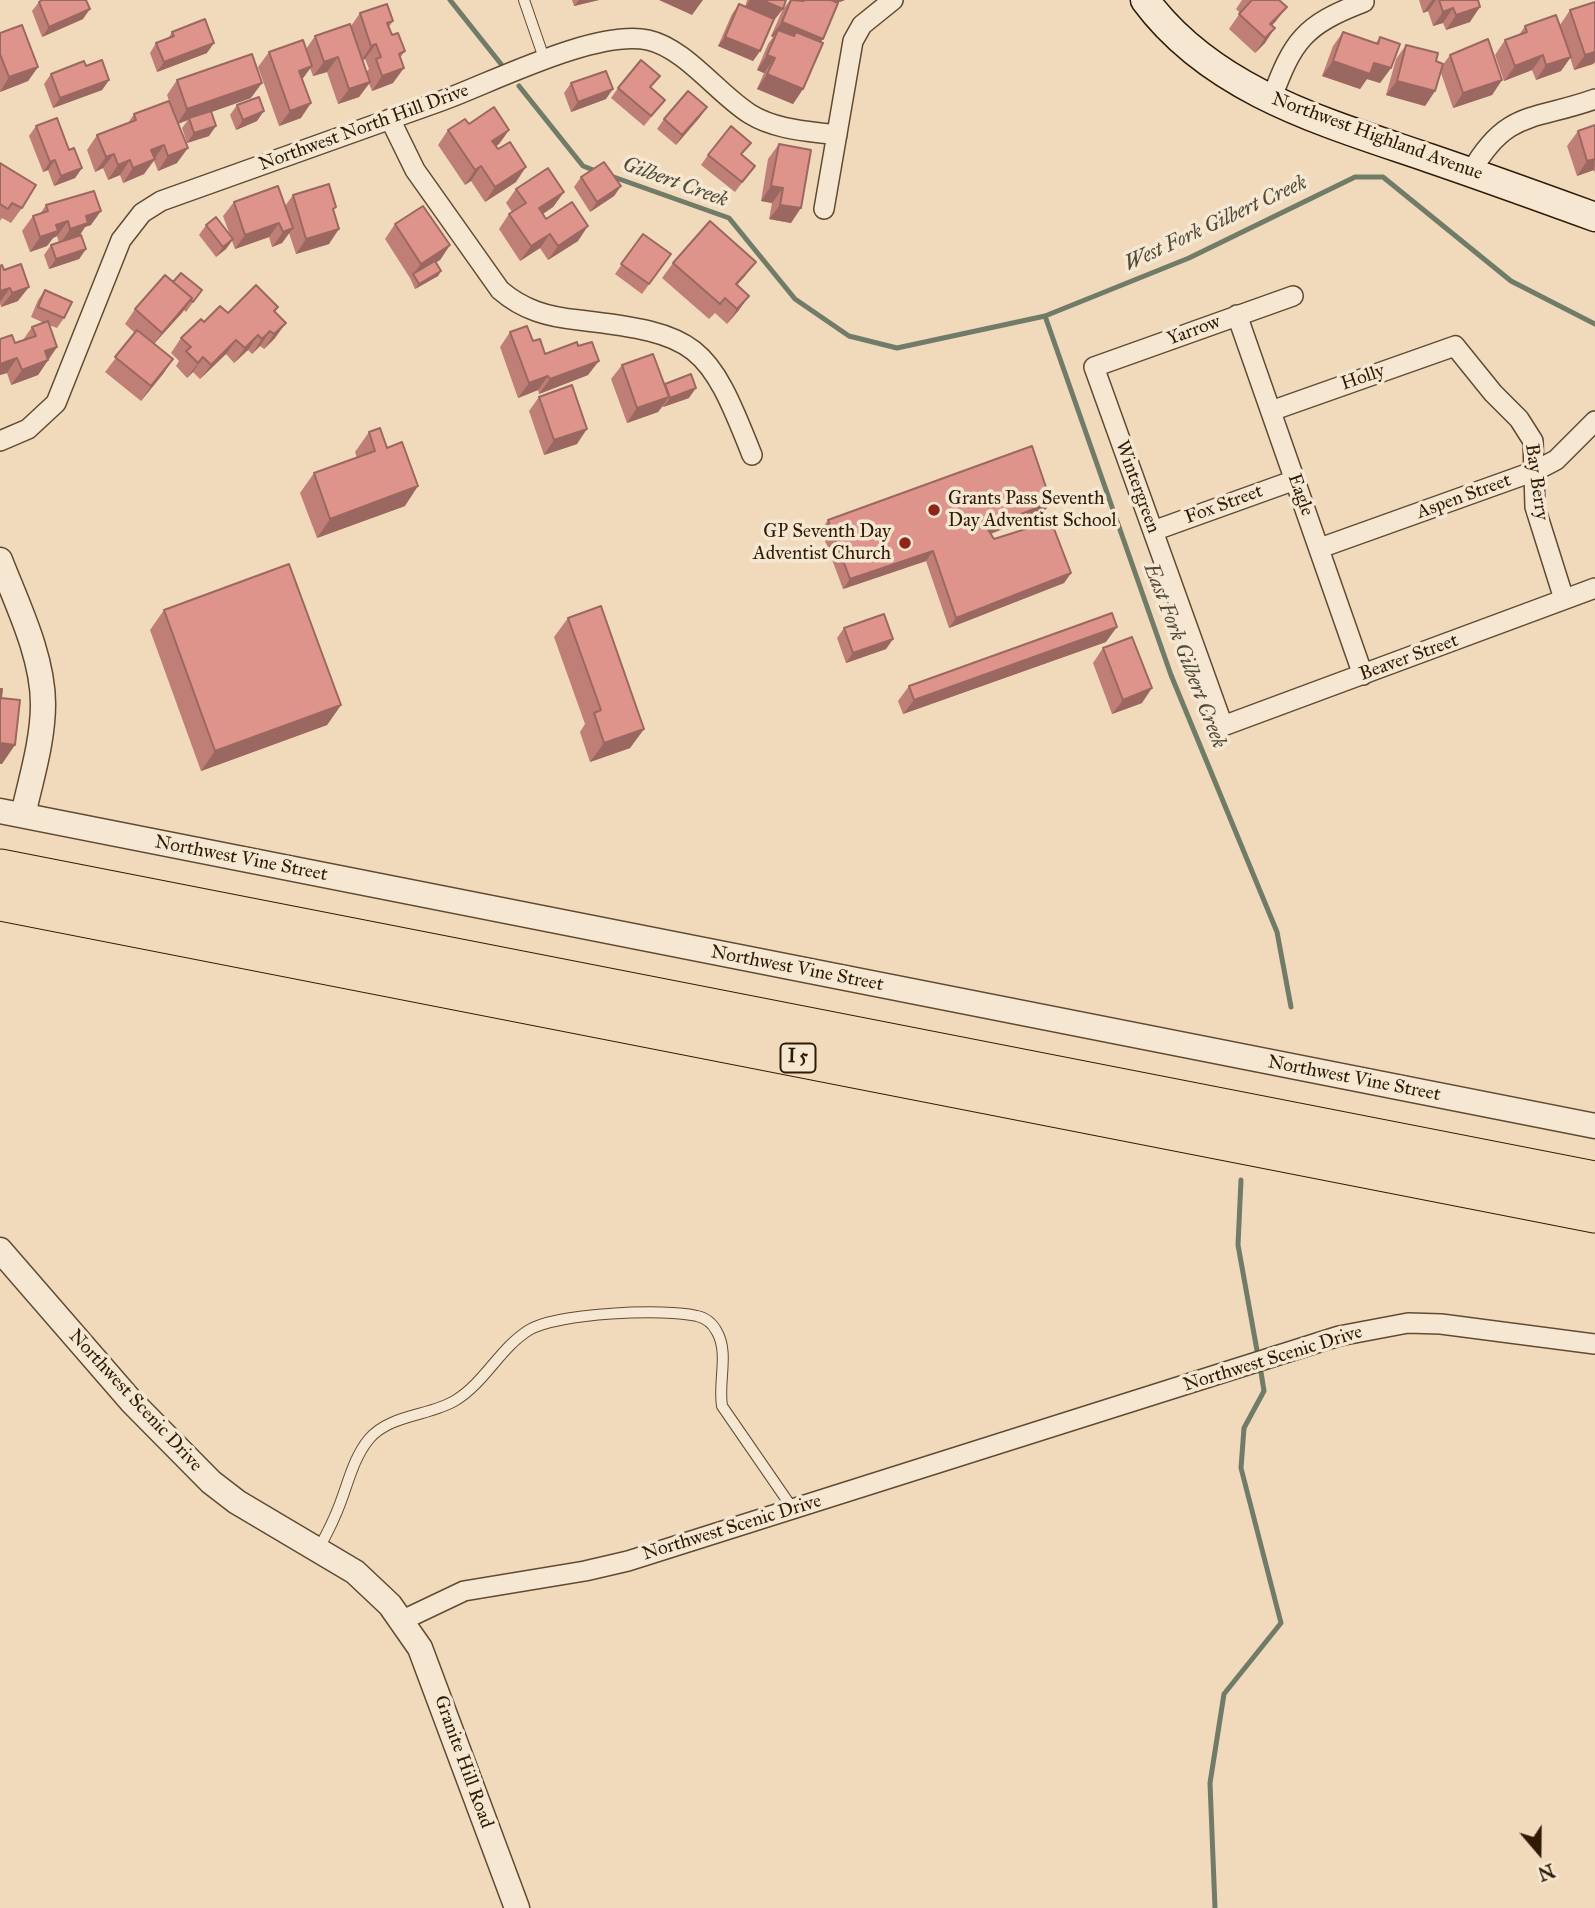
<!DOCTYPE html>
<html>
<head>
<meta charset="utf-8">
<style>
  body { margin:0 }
  #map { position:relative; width:1595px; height:1908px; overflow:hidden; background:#f1dabb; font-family:"IM FELL Great Primer",serif }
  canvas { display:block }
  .north { position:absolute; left:1504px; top:1817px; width:70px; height:70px; -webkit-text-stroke:5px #f6e7d3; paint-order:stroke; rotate:160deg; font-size:19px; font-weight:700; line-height:28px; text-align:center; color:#2f1b04 }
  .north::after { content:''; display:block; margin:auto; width:24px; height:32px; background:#2f1b04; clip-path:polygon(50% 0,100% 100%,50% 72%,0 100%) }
</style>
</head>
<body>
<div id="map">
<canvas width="1595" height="1908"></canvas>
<div class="north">N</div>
</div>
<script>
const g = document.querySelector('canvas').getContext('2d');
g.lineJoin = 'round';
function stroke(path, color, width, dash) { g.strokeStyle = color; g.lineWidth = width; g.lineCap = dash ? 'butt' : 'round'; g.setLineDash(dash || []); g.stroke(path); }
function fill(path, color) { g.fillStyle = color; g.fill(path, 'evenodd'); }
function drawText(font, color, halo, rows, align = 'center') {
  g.font = font + ' "IM FELL Great Primer",serif'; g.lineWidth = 7; g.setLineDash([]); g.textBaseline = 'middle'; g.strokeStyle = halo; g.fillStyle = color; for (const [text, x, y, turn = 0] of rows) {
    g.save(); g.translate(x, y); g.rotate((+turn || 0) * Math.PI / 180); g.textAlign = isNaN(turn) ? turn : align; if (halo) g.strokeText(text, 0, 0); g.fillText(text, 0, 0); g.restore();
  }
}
stroke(new Path2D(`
  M450,0L501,64
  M519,86L583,166L596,171
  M608,175L729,218L795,299L849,336L897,348L1045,316L1189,258L1355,177H1383L1511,281L1595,324
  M1045,316L1171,675L1277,932L1291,1007
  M1241,1180L1238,1245L1258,1356
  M1215,1908L1210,1783L1224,1694L1281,1623L1241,1468L1244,1428L1264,1391L1260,1366`), '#707b68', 5);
const service = new Path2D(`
  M524,0L545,61
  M318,1550C324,1539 330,1528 335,1516C347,1490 351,1461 369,1439C390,1414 431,1416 456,1400C485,1382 500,1348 529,1330C556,1313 666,1308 697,1316C706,1318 713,1324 717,1332C729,1353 718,1382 722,1406L793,1509`);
const minor = new Path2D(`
  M1271,100C1293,40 1304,25 1364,2
  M390,119L415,170L500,290C523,310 548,317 579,320C698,334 708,343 752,455
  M1471,172C1507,109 1534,121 1595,99
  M824,209L853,41L862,25L893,0
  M1293,296L1094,367L1223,726L1595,588
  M1237,315L1363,675
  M1271,411L1455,346L1493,393L1519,419L1533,441L1535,507L1564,599
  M0,441L28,429L56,403L121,240L142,213L161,201C255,168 348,134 441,101C493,82 596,29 648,40C685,48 718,94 750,114C776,130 808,131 837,135
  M1153,531L1295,480
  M1320,548L1535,471L1556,460L1595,421
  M403,1620L464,1591L585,1571L628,1561L1339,1336L1408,1323L1441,1324L1595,1344`);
const tertiary = new Path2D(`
  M0,560C17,604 43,656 43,704C43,741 31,779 23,815
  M0,811L1595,1126
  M0,1250L131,1401L211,1482L237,1502L355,1572L390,1605L420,1648L517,1908`);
const secondary = new Path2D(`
  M1145,0C1213,92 1327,123 1429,158C1485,177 1540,197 1595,217`);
const motorway = new Path2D(`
  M0,868L1595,1180
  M0,902L1595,1214`);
stroke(service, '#604b32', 12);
stroke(minor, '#604b32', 22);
stroke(tertiary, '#604b32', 27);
stroke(secondary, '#2f1b04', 31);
stroke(motorway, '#2f1b04', 39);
stroke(service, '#f6e7d3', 10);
stroke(minor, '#f6e7d3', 19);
stroke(tertiary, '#f6e7d3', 24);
stroke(secondary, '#f6e7d3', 28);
stroke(motorway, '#f1dabb', 37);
fill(new Path2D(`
  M572,0H599L574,6Z
  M747,0H786L772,23L760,51L753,61L718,46L732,14L739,4L745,7Z
  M790,0H845L837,3L820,42L803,89L793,104L757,89L764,73L757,70L768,44L773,37L771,36L782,11Z
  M1242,0H1279L1276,21L1272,25L1265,43L1255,53L1229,29L1240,13L1236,9Z
  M1419,0H1478L1470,22L1446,30L1443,23L1433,26L1428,11L1423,13Z
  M39,2L83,19L42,37L32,11Z
  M1595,2V62L1593,64L1574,70L1570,57L1561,71L1536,80L1532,70L1504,81L1495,55L1505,40L1519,35L1525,26L1560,25L1570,10Z
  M360,13L393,21L389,27L392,35L405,51L400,58L393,83L372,91L369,84L359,97L338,104L327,72L313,76L310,68L302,79L301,118L279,126L258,67L269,52L306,49L315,36L351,26ZM365,59L369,69L366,72L362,60Z
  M172,32L207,53L157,72L150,53L156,43L168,39Z
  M1343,32L1376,43L1380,37L1391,68L1380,83L1367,79L1360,89L1322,76L1333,46Z
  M0,33L38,67L28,81L0,92Z
  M1406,45L1442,66L1450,55L1502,80L1492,95L1453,108L1441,73L1435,91L1425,106L1386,95L1396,59Z
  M51,74L109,80L102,90L53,108L44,84Z
  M177,80L251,98L211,112L209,136L187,143L182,128L188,120L178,124L177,163L158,171L154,161L144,174L123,183L120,175L108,180L103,168L95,172L87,150L97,135L128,123L134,114L169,101L167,95Z
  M571,83L606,99L571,112L564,93Z
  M618,88H651L665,100L644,126L611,98Z
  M237,105L257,121L236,130L230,115Z
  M700,117L676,145L657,129L664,119Z
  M469,124L509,130L499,144L496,146L516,182L485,202L471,181L465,185L438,145L448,130Z
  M1595,125V173L1594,170L1577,176L1567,146L1578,131Z
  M36,126L69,150L82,168L75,178L54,186L48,170L43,172L29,136Z
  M779,144L791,223L769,219L772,203L761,201L768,159Z
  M708,155H742L755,166L735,192L701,165Z
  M0,163L22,208L11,223L2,218L0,221Z
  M581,177L621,186L614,196L590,212L574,187Z
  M516,189L564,192L553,207L543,214L546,219L578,241L548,260L540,248L520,261L499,229L509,214L512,212L506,203Z
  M293,195L334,211L329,244L296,254L289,233L282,243L272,247L269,237L235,249L232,241L226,249L216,257L199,235L206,225L230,235L223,216L234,202L285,206Z
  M46,205L91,225L85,227L79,236L86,249L79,259L49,269L44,255L51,245L59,243L57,236L53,238L47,246L30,252L22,231L33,216L40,214Z
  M395,224L450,245L440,260L436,262L441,271L438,276L415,289L410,278L385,239Z
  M643,234L671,254L642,294L615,274Z
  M673,263L745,276L737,285L739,310L727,324L715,313L709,319L662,278Z
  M0,266L4,270L18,301L1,307L0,303Z
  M173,282L202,290L186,312L184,310L154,344L173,359L163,374L141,401L105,372L135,333L125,324L135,309Z
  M45,290L64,318L57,328L49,325L57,347L38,375L11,385L7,373L0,375V339L15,343L23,340L32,327L44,323L31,317L38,300Z
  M278,307L275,312V338L264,349L260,346L252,354L248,350L234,363L226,354L200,379L193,372L187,378L176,366L179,361L171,353L181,338L204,322L228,313Z
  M510,332L533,341L545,354L588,375L539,394L538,390L518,398L500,347Z
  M622,365L664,385L689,398L663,407V406L658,412L627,423L611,379Z
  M539,397L577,444L544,455L529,411Z
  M369,432L405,506L317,538L300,493L314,473L357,458L355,452Z
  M1044,512L991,534L994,539L1071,573L1064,583L949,628L926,561L843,589L821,530L828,520Z
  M164,610L341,705L327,725L201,771L150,630Z
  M568,618L644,729L630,748L590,762L580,732L585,724L554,637Z
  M844,628L893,639L886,649L846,663L837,638Z
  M1106,642L903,714L898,701L909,686Z
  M1103,648L1142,703L1112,714L1093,663Z`), '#bf7f77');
fill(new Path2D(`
  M579,0H599L574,6Z
  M659,0H703L692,15Z
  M750,0H762L783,9L772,23L743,11Z
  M827,0H845L821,9Z
  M1432,0H1436L1428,11L1423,13Z
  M1287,7L1276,21L1260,38L1270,24Z
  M1480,7L1470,22L1446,30L1456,15Z
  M1453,8L1443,23L1433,26L1443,12Z
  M90,9L83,19L42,37L49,27Z
  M782,22L823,39L812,54L794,36L796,32L788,43L778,30L773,37L771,36Z
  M1275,28L1265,43L1255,53L1265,38Z
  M725,37L760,51L753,61L718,46Z
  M214,43L207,53L157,72L164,62Z
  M376,44L365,59L361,61L371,46Z
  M1595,47V62L1593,64L1574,70L1585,55Z
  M767,55L775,58L764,73L757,70Z
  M1543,55L1532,70L1504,81L1515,66Z
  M338,57L327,72L313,76L324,62Z
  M1571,57L1561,71L1536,80L1546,65Z
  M1333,61L1374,63L1391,68L1380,83L1367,79L1360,89L1322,76Z
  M312,66L301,81L299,71Z
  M38,67L28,81L0,92L9,77Z
  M404,68L393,83L372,91L382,76Z
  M767,74L803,89L793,104L757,89Z
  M109,80L102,90L53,108L60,98Z
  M1502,80L1492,95L1453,108L1463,93Z
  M1397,81L1435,91L1425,106L1386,95Z
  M370,82L359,97L338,104L349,89Z
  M262,83L251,98L189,120V118L188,120L177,124L187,109Z
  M613,89L606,99L571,112L578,102Z
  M311,103L301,118L279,126L290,111Z
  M707,107L700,117L676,145L682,135Z
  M264,111L257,121L236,130L243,120Z
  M216,126L209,136L187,143L194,133Z
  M509,130L499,144L482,156L492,141Z
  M164,145L144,174L123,183L133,168L151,150Z
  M188,148L177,163L158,171L168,156Z
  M114,154L103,168L95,172L106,157Z
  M1595,159L1594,170L1577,176L1587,161Z
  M55,160L48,170L43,172L50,162Z
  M130,160L120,175L108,180L118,165Z
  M481,166L471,181L465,185L475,170Z
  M526,167L516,182L485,202L495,187Z
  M82,168L75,178L54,186L61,176Z
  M621,186L614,196L590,212L597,202Z
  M771,186L783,188L772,203L761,201Z
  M564,192L553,207L529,223L539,208Z
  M780,205L801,208L791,223L769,219Z
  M101,211L91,225L85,227L78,238L60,244L70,229L86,216Z
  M68,221L57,236L53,238L47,246L30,252L40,237L56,225Z
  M279,223L269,237L235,249L245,235Z
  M588,226L578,241L548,260L558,246Z
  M293,228L282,243L272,247L283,232Z
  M339,229L329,244L296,254L306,239Z
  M550,234L540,248L520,261L531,246Z
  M233,239L226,249L216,257L223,247Z
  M450,245L440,260L414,276L413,274L421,264Z
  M86,249L79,259L49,269L56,259Z
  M756,262L745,276L725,298L736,284Z
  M441,271L438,276L415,289L419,284Z
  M29,287L18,301L1,307L12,293Z
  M10,288L0,302V291Z
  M749,296L739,310L727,324L737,309Z
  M192,298L182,313L151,347L162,333Z
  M286,323L275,338L264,349L274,334Z
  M270,331L260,346L252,354L262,339Z
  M258,335L248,350L234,363L245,348Z
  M236,340L226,354L200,379L211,365Z
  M57,347L38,375L11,385L22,370L45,351Z
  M203,357L193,372L187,378L198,363Z
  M17,358L7,373L0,375V364Z
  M173,359L163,374L141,401L151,386Z
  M599,361L588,375L539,394L550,379Z
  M548,376L538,390L518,398L529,383Z
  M696,388L689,398L663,407L670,398Z
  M669,397L658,412L627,423L637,408Z
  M587,429L577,444L544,455L554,440Z
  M418,486L405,506L317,538L330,519Z
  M1051,502L1044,512L980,538L987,528Z
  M933,551L926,561L843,589L850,579Z
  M1071,573L1064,583L949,628L956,618Z
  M1117,627L1106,642L903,714L914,700Z
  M893,639L886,649L846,663L853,653Z
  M1152,688L1142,703L1112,714L1123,700Z
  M341,705L327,725L201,771L215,751Z
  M644,729L630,748L590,762L604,743Z
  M0,743L15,745L2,764H0Z`), '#9b6861');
const building = new Path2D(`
  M42,0H86L90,9L49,27L39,2Z
  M762,0H786L783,9Z
  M791,0L804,1V0H831L838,3L823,39L782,22Z
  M1252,0H1279L1287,7L1270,24L1275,28L1265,38L1239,14Z
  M1439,0H1478L1480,7L1456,15L1453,8L1443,12Z
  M1595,2V52L1585,55L1570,10Z
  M387,4L393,21L387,23L392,35L398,33L405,51L399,54L404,68L382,76L376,59L381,57L376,44L371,46L360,13Z
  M739,4L774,19L760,51L725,37Z
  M1556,15L1571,57L1546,65L1543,55L1515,66L1505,40L1527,32L1525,26Z
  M205,19L214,43L164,62L156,43L174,36L172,32Z
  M350,24L370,82L349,89L338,57L324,62L315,36Z
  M22,25L38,67L9,77L0,54V33Z
  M778,30L794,36L796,32L823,43L803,89L767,74L775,58L767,55Z
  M1343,32L1378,44L1380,37L1400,44L1391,68L1374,63L1370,74L1333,61Z
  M1488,39L1502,80L1463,93L1450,55Z
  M303,40L312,66L299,71L311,103L290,111L269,52Z
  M1406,45L1438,53L1436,61L1443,64L1435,91L1397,81Z
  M252,54L262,83L187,109L177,80Z
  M102,60L109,80L60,98L51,74L84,61L86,66Z
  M641,60L660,76L650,87L665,100L651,116L618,88Z
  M606,71L613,89L578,102L571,83Z
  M688,91L707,107L682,135L664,119Z
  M259,97L264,111L243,120L237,105Z
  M169,101L188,148L168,156L164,145L151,150L155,159L133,168L130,160L118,165L114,154L106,157L97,135L136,120L134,114Z
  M494,107L509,130L492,141L498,149L510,142L526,167L495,187L481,166L475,170L448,130L465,119L469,124Z
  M211,111L216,126L194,133L189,118Z
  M57,118L69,150L74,148L82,168L61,176L55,160L50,162L36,126Z
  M1595,125V159L1587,161L1578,131Z
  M731,126L751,143L741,154L755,166L742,182L708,155Z
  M779,144L811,150L801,208L780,205L783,188L771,186Z
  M604,162L621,186L597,202L581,177Z
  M0,163L36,185L22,208L12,203L8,209L0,204Z
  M548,168L564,192L539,208L546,219L572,202L588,226L558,246L550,234L531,246L509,214L526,203L516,189Z
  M329,184L336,207L333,209L339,229L306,239L293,195Z
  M278,186L293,228L283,232L279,223L245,235L234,202Z
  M94,191L101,211L86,216L88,223L70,229L68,221L56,225L58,231L40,237L33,216L48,211L46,205Z
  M423,206L450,245L421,264L395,224Z
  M216,217L233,239L223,247L206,225Z
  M710,221L756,262L736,284L749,296L737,309L725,298L720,304L673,263Z
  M643,234L671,254L649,284L621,264Z
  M81,235L86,249L56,259L51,245Z
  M435,261L441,271L419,284L413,274Z
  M21,264L29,287L12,293L10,288L0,291V266L2,265L4,270Z
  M181,273L202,290L193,302L191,300L192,298L173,282Z
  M165,275L192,298L162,333L135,309Z
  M256,285L278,307L274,311L286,323L274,334L270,331L262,339L258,335L245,348L236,340L211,365L203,357L198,363L186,351L191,347L181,338L201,319L204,322L220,306L228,313Z
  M45,290L72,302L64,318L38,307Z
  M48,321L57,347L45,351L48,360L22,370L17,358L0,364V339L12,335L15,343L36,336L32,327Z
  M527,326L533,341L540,339L545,354L577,342L578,346L592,342L599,361L550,379L548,376L529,383L510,332Z
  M137,330L173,359L151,386L115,357Z
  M653,354L669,397L637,408L622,365Z
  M691,374L696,388L670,398L665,384Z
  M572,385L587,429L554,440L539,397Z
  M380,428L387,448L402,442L418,486L330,519L314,473L375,451L369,432Z
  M1032,446L1051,502L987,528L994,539L1051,521L1071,573L956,618L933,551L850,579L828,520Z
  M289,564L341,705L215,751L164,610Z
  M601,606L644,729L604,743L594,713L601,710L568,618Z
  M1112,613L1117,627L914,700L909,686Z
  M884,614L893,639L853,653L844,628Z
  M1132,637L1152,688L1123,700L1103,648Z
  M0,689H2L1,698L20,700L15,745L0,743Z`);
fill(building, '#de948a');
stroke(building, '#9b6861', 2);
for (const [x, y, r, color] of [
  [934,510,7,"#8f2418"],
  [905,543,7,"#8f2418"]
]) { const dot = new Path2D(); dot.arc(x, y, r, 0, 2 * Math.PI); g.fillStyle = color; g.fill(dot); stroke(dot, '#f6e7d3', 2.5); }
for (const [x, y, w] of [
  [798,1058,35]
]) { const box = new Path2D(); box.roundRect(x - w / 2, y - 14.5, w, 29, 5); g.fillStyle = '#f6e7d3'; g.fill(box); stroke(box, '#2f1b04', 2); }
drawText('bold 18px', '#2f1b04', null, [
  ["I 5",798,1058]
]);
drawText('19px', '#2f1b04', '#f6e7d3', [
  ["Northwest North Hill Drive",364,128,-20],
  ["Northwest Highland Avenue",1377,137,20],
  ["Yarrow",1194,331,-20],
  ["Holly",1363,378,-19],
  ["Bay Berry",1536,482,82],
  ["Wintergreen",1137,487,70],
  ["Eagle",1300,495,70],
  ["Aspen Street",1464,497,-20],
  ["Fox Street",1224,505,-20],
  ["Beaver Street",1409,658,-20],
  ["Northwest Vine Street",241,859,11],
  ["Northwest Vine Street",797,969,11],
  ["Northwest Vine Street",1354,1079,11],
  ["Northwest Scenic Drive",1273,1359,-17],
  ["Northwest Scenic Drive",135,1401,47],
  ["Northwest Scenic Drive",732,1528,-17],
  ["Granite Hill Road",463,1762,70]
]);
drawText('19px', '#2f1b04', '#f6e7d3', [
  ["Grants Pass Seventh",948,499],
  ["Day Adventist School",948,521],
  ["GP Seventh Day",891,532,"right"],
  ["Adventist Church",891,554,"right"]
], 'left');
drawText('italic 21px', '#504b36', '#f6e7d3', [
  ["Gilbert Creek",675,183,20],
  ["West Fork Gilbert Creek",1216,224,-25],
  ["East Fork Gilbert Creek",1184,656,69]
]);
</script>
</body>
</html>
